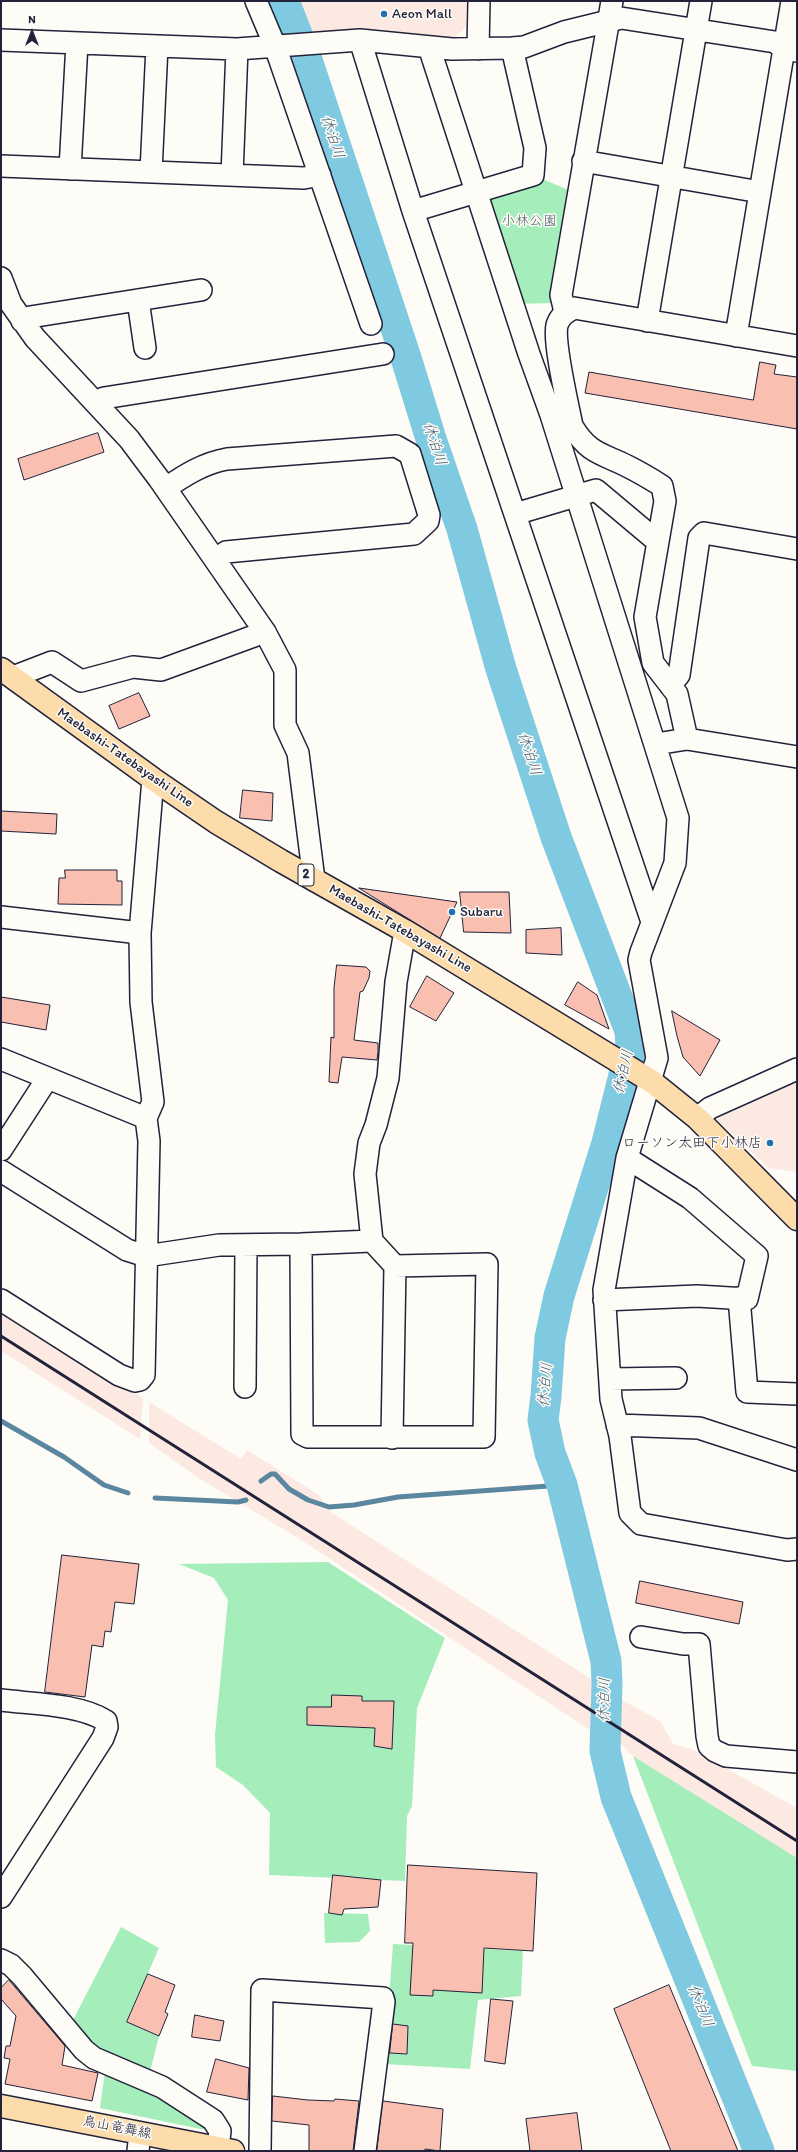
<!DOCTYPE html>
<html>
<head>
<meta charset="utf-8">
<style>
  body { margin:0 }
  #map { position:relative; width:798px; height:2152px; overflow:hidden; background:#fdfcf7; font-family:Itim,sans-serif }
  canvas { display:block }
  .frame { position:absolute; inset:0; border:2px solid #22223b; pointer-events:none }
  .north { position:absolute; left:12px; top:12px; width:40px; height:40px; -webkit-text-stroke:3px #fdfcf7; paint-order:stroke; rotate:0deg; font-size:11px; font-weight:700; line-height:16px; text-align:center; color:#22223b }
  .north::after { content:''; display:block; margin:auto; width:14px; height:18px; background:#22223b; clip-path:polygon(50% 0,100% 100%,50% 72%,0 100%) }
</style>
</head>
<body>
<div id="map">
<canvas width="798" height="2152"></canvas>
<div class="frame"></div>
<div class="north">N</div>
</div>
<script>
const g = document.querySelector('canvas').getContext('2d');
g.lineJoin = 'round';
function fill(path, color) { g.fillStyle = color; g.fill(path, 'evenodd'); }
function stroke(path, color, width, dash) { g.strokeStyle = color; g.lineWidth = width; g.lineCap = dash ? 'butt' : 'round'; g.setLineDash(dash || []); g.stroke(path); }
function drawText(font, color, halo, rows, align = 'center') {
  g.font = font + ' Itim,"Klee One",sans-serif'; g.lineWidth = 3; g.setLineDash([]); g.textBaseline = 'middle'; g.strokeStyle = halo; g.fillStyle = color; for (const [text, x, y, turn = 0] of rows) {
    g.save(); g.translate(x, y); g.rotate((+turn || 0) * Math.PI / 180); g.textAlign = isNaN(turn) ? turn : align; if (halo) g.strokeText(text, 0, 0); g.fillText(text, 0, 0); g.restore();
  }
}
fill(new Path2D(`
  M294,1H467L466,27L453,39L359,30L310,32Z
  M795,1083L797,1085V1172L768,1168L717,1119Z
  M1,1309L143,1398L140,1439L1,1351Z
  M149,1402L241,1459L247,1450L319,1495L329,1511L599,1684L597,1728L593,1732L298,1538L200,1479L149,1443Z
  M615,1696L660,1721L673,1744L692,1749L797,1808V1861L629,1753L616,1738Z`), '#fceae2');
fill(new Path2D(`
  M533,175L578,194L552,303L512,304L476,193Z
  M328,1562L445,1638L417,1708L412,1806L407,1816L405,1881L269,1875L270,1813L243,1785L216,1767L215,1735L228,1600L214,1578L179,1564Z
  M633,1756L797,1858V2071L752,2066Z
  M324,1913L368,1914L370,1931L359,1942L325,1943Z
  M121,1927L159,1948L127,2022L159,2036L150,2072C117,2059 89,2055 73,2020Z
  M393,1944L523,1951L521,1996L478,2000L470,2069L384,2064Z
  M105,2072L164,2095L210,2131L100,2108Z`), '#a5eebc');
stroke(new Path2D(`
  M1,1421L64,1457L104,1485L128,1493
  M261,1481L271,1474H275L289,1489L308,1500L329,1507L354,1505L398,1497L562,1485
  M155,1498L238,1502L246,1500`), '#5a879f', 5);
stroke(new Path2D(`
  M284,1L307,60L406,358L431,439L462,529L501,669L556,837L630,1031L631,1047L607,1143L559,1296L550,1338L546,1396L543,1420L550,1453L562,1485L606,1661L607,1684L605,1751L616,1797L759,2151`), '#80cae1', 31);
const building = new Path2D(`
  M760,362L776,365L774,374L797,377V429L585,393L589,372L753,400Z
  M98,433L104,452L24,480L18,459Z
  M139,693L150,716L119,729L109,706Z
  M243,790L273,793L272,821L240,818Z
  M1,811L57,814L56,834L1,831Z
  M65,870H117V881H122V905L58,904L59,878H65Z
  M359,888L457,902L440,938Z
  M460,892H509L511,933L464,932Z
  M561,928L562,955L526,953V930Z
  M337,965L366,967L370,971L369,978L363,991L360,992L354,1040L378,1043V1052L377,1060L342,1057L338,1083L329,1082L331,1037L334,1038V988Z
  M427,976L454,993L436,1021L410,1007Z
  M578,982L597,995L609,1029L565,1005Z
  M1,997L50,1005L46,1030L1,1022Z
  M672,1011L720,1040L700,1076L683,1057L677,1036Z
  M62,1555L139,1564L134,1604L115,1602L111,1632L105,1631L103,1647L92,1645L85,1697L45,1692Z
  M640,1581L743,1602L739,1624L636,1603Z
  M332,1695L362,1696V1701H394L392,1749L374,1746L375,1728L307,1725V1707H331Z
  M408,1865L537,1873L533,1951L484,1948L482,1993L433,1990V1996L410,1995L413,1943H405Z
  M333,1875L381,1880L378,1907L344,1909L342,1915L329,1913Z
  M148,1974L175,1985L165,2012L168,2014L159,2036L127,2022Z
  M9,1980L65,2046L62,2065L98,2073L92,2101L5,2084L10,2059L4,2058L6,2046H10L16,2016L1,1999V1988Z
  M669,1985L738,2151H671L614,2009Z
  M491,1999L513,2001L505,2064L485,2061Z
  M195,2015L224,2021L220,2041L192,2037Z
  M393,2024L408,2026L407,2054L390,2053Z
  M216,2059L249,2068L248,2100L207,2092Z
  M273,2096L308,2100L334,2101L335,2099L359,2101L353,2151H309V2125L272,2121Z
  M383,2101L443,2109L440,2151L425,2149V2151H377Z
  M577,2113L582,2151H530L526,2119Z`);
fill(building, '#f9bfb0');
stroke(building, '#22223b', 1);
const minor = new Path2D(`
  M256,1L275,46L371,324
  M1,40L237,49L360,40L452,49L512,48L524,47L564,32L621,18L775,42L784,49L797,51
  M360,40L413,211L652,922
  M429,47L529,354L551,415L678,818L675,863L641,952L639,960L657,1058L627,1158L604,1290L611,1399L620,1436L630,1513L641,1524L787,1550L797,1549
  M478,49L479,1
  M583,161L760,192
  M1,166L304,178L320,175
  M70,169L77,43
  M151,172L157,46
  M232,175L237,49
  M413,211L533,175L535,148L512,48
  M1,278L11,304L35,338L129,439L159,479L265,632L285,670V725L298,753L314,880
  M138,300L145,348
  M565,312L561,295L612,1
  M22,321L30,317L201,290
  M647,321L701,1
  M736,336L792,1
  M96,403L104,398L383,354
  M166,488C185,475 204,463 227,459L396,446L410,454L429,515L428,521L414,534L226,552L215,559
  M515,514L596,490L658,542
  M13,677L52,662L81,681L133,667L161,670L265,632
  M670,685L679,675L699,538L704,533L797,549
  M687,739L677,694L653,663L645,617L665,501L662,486C651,479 639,472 627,466C601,453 589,454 572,426C568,405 553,343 557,325C560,316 566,312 574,308L797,346
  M656,744L687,739L797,757
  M1,917L140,933
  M1,1059L146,1118
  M697,1118L710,1108L797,1069
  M1,1150L47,1079
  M1,1171L127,1250L146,1256L219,1245L301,1244L372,1241
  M301,1244L302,1434L308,1437H484L487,1264L395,1266L372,1241L365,1174L369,1143L376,1125L388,1078L396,982L405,931
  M739,1298L747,1392L797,1394
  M1,1300L119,1375L135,1381L140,1380L144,1375L149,1141L146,1118L153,1102L141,1002L140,933L153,779
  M604,1300L697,1296L747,1299L757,1256L690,1198L627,1158
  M610,1379L676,1378
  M245,1387L246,1245
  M617,1425L699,1428L797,1460
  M392,1438L395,1266
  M641,1637L683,1644H699L707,1736L709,1746L715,1751L726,1756L797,1762
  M1,1700C32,1704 80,1704 106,1721L107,1727L103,1738L1,1897
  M1,1960L11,1965L22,1976L84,2050L94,2058L162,2087L213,2120L220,2131L218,2148
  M138,2151L140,2133
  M260,2151L262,1990L383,1998L384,2002L365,2151`);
const major = new Path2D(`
  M1,669L153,779L216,822L281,861L405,931L651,1081L697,1118L797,1219
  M1,2106L233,2151`);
stroke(minor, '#22223b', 24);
stroke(major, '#22223b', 25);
stroke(minor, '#fdfcf7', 21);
stroke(major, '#fddcac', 22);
stroke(new Path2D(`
  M1,1336L797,1841`), '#22223b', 3);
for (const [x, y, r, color] of [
  [384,14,4,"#1f6fb2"],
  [452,912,4,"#1f6fb2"],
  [770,1143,4,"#1f6fb2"]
]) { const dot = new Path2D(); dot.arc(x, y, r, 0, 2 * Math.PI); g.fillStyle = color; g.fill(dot); stroke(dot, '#fdfcf7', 1.5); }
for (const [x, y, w] of [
  [306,875,16]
]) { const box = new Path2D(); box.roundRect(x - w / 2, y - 11, w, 22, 3); g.fillStyle = '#fdfcf7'; g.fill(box); stroke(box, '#22223b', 1); }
drawText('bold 13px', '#22223b', null, [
  ["2",306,875]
]);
drawText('14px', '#22223b', '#fdfcf7', [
  ["Aeon Mall",392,14],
  ["Subaru",460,912],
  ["ローソン太田下小林店",762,1143,"right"]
], 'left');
drawText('14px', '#495f62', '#fdfcf7', [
  ["小林公園",529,221]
]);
drawText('14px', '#22223b', '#fdfcf7', [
  ["Maebashi-Tatebayashi Line",125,758,35],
  ["Maebashi-Tatebayashi Line",400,929,30],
  ["鳥山竜舞線",117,2128,11]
]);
drawText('italic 15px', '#435d75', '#fdfcf7', [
  ["休泊川",332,137,72],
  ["休泊川",434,444,72],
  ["休泊川",529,754,72],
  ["休泊川",624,1072,-77],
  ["休泊川",546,1385,-85],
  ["休泊川",605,1700,-89],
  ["休泊川",700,2006,68]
]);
</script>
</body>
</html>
